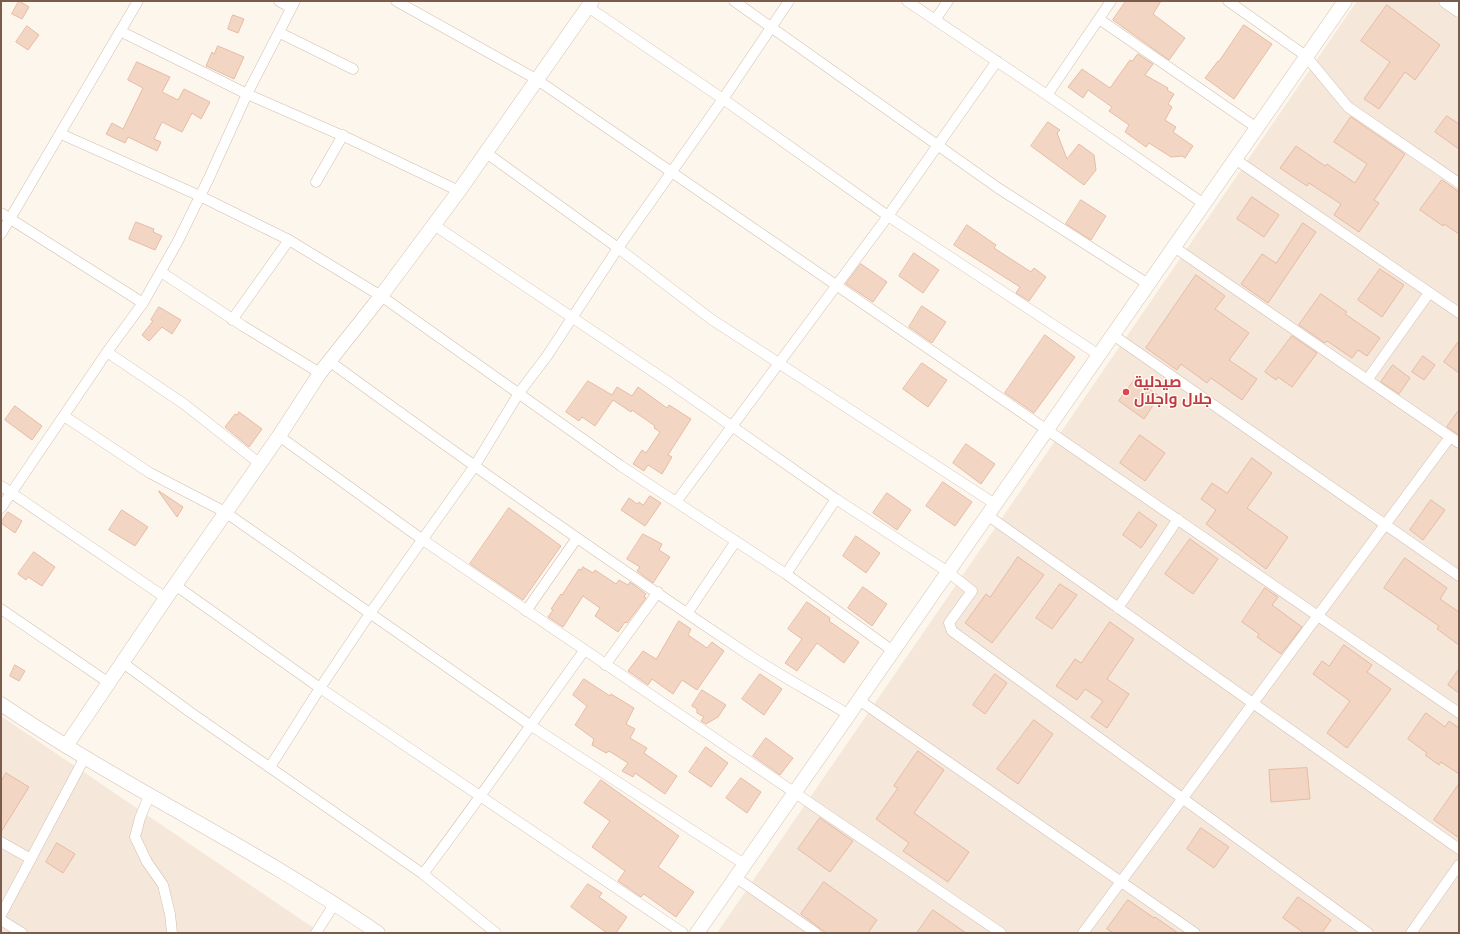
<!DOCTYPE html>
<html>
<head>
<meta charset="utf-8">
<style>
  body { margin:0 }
  #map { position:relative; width:1460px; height:934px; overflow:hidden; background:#fdf6ec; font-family:Jost,sans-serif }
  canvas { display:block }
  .frame { position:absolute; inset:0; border:2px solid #7a5c4d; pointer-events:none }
</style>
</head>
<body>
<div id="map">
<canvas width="1460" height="934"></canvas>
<div class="frame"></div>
</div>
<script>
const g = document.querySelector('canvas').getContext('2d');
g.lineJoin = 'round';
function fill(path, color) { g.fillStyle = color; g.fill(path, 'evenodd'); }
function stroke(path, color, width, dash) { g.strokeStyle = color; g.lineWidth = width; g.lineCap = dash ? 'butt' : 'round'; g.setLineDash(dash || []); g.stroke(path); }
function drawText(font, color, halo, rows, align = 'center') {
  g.font = font + ' Jost,Cairo,sans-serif'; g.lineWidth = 3; g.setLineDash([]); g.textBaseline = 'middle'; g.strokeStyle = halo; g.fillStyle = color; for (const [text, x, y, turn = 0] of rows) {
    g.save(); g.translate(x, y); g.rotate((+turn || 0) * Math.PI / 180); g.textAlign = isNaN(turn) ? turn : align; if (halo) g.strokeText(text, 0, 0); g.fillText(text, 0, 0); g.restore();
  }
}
fill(new Path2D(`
  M1357,1H1459V933H717Z
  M1,716L321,933H1Z`), '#f5e8da');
const building = new Path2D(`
  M19,1L29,7L22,19L12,14Z
  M1126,1H1161L1153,14L1185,38L1169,60L1113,20Z
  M1387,5L1440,45L1415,80L1405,72L1379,109L1364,99L1390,62L1361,41Z
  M233,15L244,19L238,33L228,29Z
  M1244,25L1272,44L1234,99L1205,78L1218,61H1219Z
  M27,26L39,35L28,50L16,42Z
  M218,46L244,57L234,79L206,66L212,52L214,54Z
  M1138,54L1153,64L1145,75L1168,88L1167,90L1174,94L1168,104L1172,107L1165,120L1176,127L1173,132L1193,146L1185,158L1182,156L1171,157L1149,143L1146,147L1125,132L1129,125L1109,111L1112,107L1088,90L1083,98L1068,87L1082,69L1110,88L1130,60L1132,61Z
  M137,62L170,77L162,92L178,100L184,89L210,102L201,119L192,113L182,132L162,122L154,139L161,142L157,151L128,137L125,143L106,134L112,123L123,129L143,88L128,80Z
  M1447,116L1459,124V149L1435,132Z
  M1351,117L1405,154L1374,200L1379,203L1359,232L1334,215L1341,204L1309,183L1307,186L1280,168L1296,146L1325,166L1327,164L1355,183L1367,164L1334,142Z
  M1048,122L1060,130L1057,133L1067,159L1079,144L1094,155L1096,170L1084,185L1031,146Z
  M1442,180L1459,192V234L1444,224L1443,226L1420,210Z
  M1252,197L1279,215L1264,237L1237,219Z
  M1081,200L1106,216L1091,240L1066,224Z
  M136,222L154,229L153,232L162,236L155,250L129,239Z
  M1303,223L1316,232L1268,303L1241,284L1262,254L1276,263Z
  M967,225L996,245L994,248L1031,272L1034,268L1046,277L1029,301L1016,293L1020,287L954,245Z
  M914,253L939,270L923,293L899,276Z
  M861,264L887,282L873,302L846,284Z
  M1380,269L1404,285L1382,317L1358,300Z
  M1196,275L1225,296L1215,309L1249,333L1229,360L1257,379L1242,400L1211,378L1207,383L1181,364L1177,370L1146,348Z
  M1321,294L1347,312L1345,314L1380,338L1367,356L1358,350L1352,358L1327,341L1325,343L1299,325Z
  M922,306L946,322L932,343L909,327Z
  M159,307L181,320L172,334L162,327L149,341L142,335L153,321L151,320Z
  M1045,335L1075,357L1034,413L1005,393Z
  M1292,336L1317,353L1292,387L1278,377L1276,380L1265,372Z
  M1459,341V373L1444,362Z
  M1423,356L1435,365L1424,380L1412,372Z
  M922,363L947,380L928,407L903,389Z
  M1393,365L1410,378L1399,394L1381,382Z
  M1135,379L1159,396L1144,419L1119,401Z
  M588,381L612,395L617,387L632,396L638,387L667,408L669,405L691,419L668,455L672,457L662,474L648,465L644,471L633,464L642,450L646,453L660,432L654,428L655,426L632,410L631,412L613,400L595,426L582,417L579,421L566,412Z
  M15,406L42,426L32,440L5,420Z
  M1459,410V435L1447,427Z
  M239,412L262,429L249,447L225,427L235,414L237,415Z
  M1140,435L1165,453L1145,481L1120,463Z
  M966,444L995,464L981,484L953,463Z
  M1252,458L1272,473L1247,508L1288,537L1266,569L1206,524L1216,510L1201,499L1212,483L1227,493Z
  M943,482L972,502L955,526L926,506Z
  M159,491L183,507L177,517L159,492Z
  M887,493L911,510L897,530L873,513Z
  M650,496L661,503L645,526L621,510L629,498L637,504L639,502L643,505Z
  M1431,500L1445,510L1423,540L1410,530Z
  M509,508L561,546L523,600L470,564Z
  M122,510L148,527L135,546L109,530Z
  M8,512L22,521L15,533L1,523Z
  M1139,512L1157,525L1141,548L1123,535Z
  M643,534L662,544L659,550L670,557L653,583L637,571L640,567L627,559Z
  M856,536L880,553L866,573L843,556Z
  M1190,539L1218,559L1193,594L1165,574Z
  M34,552L55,567L42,586L28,577L26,580L18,574Z
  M1018,557L1044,575L992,643L965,623L986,594L990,597Z
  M1405,558L1447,588L1440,599L1459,612V645L1437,629L1439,626L1384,588Z
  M583,567L593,573L595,570L616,584L619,580L628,585L630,582L646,594L644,597L646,598L627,623L625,622L618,632L595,616L600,608L583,596L563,627L548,617L553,610L551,609L561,594L562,595L579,569L581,570Z
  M1060,584L1077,595L1052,629L1036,618Z
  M863,587L887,604L872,626L848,608Z
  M1265,588L1278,597L1272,605L1302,627L1281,654L1257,637L1259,634L1242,622Z
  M807,602L830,618L829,621L859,642L844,663L817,643L797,671L785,663L802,639L788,629Z
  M679,621L691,629L688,635L707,648L712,642L724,651L697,690L682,680L673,694L652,679L648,685L628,671L643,651L656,659Z
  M1110,622L1134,639L1107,679L1129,694L1107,728L1091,717L1103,701L1085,689L1077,700L1056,686L1075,659L1081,663Z
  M1344,645L1372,665L1367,672L1391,689L1347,748L1327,733L1350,701L1313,674L1322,661L1329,666Z
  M15,665L25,671L19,681L10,676Z
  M1459,669V693L1448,685Z
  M760,674L782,689L764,715L742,699Z
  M995,674L1007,683L985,714L973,705Z
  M584,679L610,696L611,694L634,708L626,724L635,729L630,738L647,748L644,753L677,776L665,794L635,773L633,777L622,771L628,763L609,751L606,753L592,745L594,739L575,725L587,706L573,695Z
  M702,690L726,705L718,717L706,724L701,721L704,717L697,713V709L692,706Z
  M1426,713L1445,727L1449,721L1459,728V774L1441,762L1439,765L1425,755L1427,753L1408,739Z
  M1034,720L1053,734L1018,784L997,769Z
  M766,738L793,758L780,775L753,756Z
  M706,747L728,763L711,787L689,772Z
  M918,751L944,770L914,813L969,852L948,882L903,851L909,843L876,819L898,788L894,786Z
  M1307,768L1310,799L1271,802L1269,770Z
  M6,773L29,787L1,832V782Z
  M741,778L761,792L747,813L726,798Z
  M601,780L679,836L658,867L694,892L676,917L644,894L641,897L618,881L625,871L592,847L610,821L584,803Z
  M1459,784V838L1434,820Z
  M820,818L853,841L830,872L798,849Z
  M1201,828L1229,847L1214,868L1187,849Z
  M57,843L75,854L63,873L46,862Z
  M824,882L877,920L868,933H826L801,914Z
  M588,884L602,893L599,897L627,917L616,933H607L571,907Z
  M1298,897L1331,920L1322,933H1304L1283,918Z
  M1128,900L1154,918L1155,917L1178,933H1113L1107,929Z
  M933,910L966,933H917Z`);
fill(building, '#f3d5c3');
stroke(building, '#e6bba3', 1);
const street = new Path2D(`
  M279,1L291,8
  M396,1L536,79L1459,713
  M734,1L998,188L1148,284
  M907,1L1047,95L1204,204
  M1228,1L1306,56L1348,107L1459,183
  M588,7L723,99L888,216L1099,355
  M1099,19L1257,128
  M935,20L948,1
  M120,31L247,94L350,139L459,191
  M280,33L353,69
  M1047,95L1111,1
  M61,134L200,196L289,240L381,296L621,466L676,502
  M485,152L618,248L711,319L995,504
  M1235,159L1459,313
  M316,182L343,135
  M1,213L143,303
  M434,225L670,383L836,499L948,572L972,591L949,623L952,631L1368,933
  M1,234L138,1
  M1174,247L1459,443
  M161,272L243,326L320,373
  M232,320L289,240
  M1113,335L1459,576
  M107,352L184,404L259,463
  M329,361C466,461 605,559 746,653C779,675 815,694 849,715
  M1367,380L1429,293
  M64,416L150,473L225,512L530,725L744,864
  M279,436L423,540L1001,933
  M1,486L166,598
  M1,508L107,352L143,303L178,241L209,178L247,94L295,1
  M987,515L1459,849
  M786,574L836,499
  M175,585L320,688L683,933
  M1118,608L1178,519
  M1,609L109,683
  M526,611L577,538
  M688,612L736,541
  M893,651L786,574L676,502L888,216L997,61
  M123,663L190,712L423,874L496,933
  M605,665L658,592
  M859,700L1195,933
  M270,767L320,688L371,612L474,467L519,393L547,356L618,248L723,99L789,1
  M149,796L140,818L135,837L147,862L163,885L170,914L172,933
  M1,842L31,859
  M423,874C479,800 530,725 584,651
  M735,877L816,933
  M1,915L85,757
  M1,920L22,933
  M316,933L335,903
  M1083,933L1450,437
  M1411,933L1459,865`);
const secondary = new Path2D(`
  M1446,1L1459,10
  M1,704C123,787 257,849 378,933
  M66,746L166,598L279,436L320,373L381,296L459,191L592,1
  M697,933L1345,1`);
stroke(street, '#d1beb0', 11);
stroke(secondary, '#d6c0b0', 15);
stroke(street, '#fff', 10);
stroke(secondary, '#fff', 14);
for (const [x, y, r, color] of [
  [1126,392,4,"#e0444e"]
]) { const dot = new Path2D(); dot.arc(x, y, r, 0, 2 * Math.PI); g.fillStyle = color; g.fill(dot); stroke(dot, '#fffaf3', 1.5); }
drawText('bold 15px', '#be3a42', '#fffaf3', [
  ["صيدلية",1134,383],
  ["جلال واجلال",1134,400]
], 'left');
</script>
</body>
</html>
